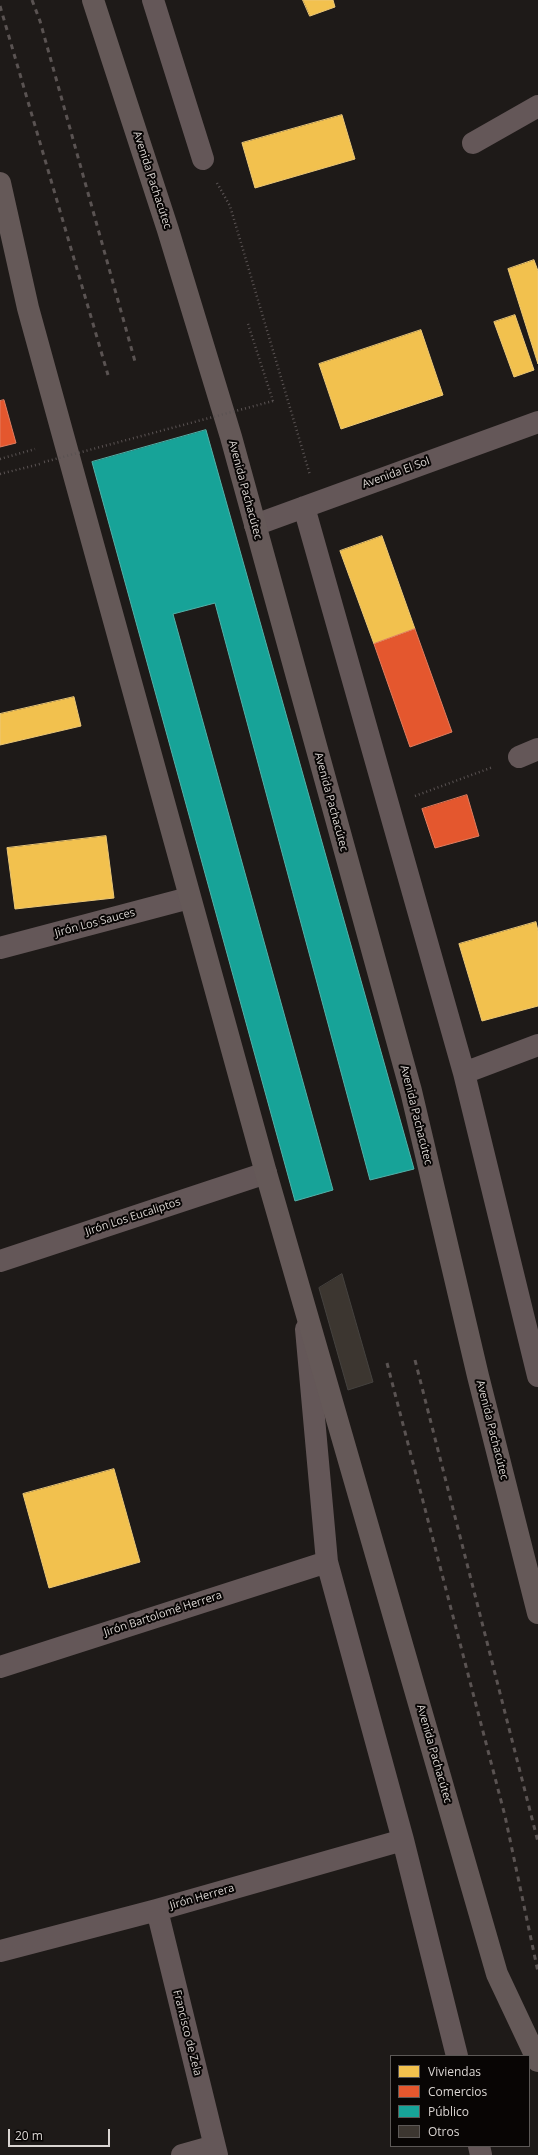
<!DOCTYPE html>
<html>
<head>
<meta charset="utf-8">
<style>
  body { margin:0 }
  #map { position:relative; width:538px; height:2155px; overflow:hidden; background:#1e1a18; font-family:"Open Sans",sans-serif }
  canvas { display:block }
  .legend { position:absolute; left:390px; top:2055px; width:140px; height:92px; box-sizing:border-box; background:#080504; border:1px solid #5c5856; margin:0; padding:5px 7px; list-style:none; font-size:12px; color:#dad5d2 }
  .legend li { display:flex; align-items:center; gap:8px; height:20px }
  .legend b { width:20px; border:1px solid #5c5856 }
  .scale { position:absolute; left:8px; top:2129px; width:102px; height:18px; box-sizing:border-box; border:2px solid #dad5d2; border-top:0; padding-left:5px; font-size:12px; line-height:14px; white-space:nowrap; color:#dad5d2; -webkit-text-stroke:3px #080504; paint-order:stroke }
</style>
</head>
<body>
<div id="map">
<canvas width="538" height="2155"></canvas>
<ul class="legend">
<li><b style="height:11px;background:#f2c14e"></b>Viviendas</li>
<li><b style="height:11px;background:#e4572e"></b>Comercios</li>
<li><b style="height:11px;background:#17a398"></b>Público</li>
<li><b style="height:11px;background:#3c3630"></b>Otros</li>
</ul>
<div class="scale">20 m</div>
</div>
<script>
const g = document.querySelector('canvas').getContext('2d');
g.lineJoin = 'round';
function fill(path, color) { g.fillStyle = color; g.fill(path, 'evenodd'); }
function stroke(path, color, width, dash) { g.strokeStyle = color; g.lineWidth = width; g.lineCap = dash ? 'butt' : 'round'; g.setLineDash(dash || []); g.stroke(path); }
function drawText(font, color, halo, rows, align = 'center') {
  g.font = font + ' "Open Sans",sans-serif'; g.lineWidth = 4; g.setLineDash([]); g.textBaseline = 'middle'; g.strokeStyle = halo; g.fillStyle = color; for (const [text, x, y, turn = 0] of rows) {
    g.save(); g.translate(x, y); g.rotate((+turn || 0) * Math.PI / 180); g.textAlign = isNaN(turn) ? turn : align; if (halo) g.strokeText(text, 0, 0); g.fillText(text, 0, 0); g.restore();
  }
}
const homes = new Path2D(`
  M303,0H333L335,7L310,16Z
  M342,115L355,159L255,188L242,143Z
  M534,260L538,271V364L508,269Z
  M515,315L534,370L514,377L494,322Z
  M421,330L443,395L341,429L319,364Z
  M382,536L415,629L374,644L340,551Z
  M74,697L81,726L0,745V714Z
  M106,836L114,898L15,909L7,848Z
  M536,922L538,931V1006L482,1021L459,944Z
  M114,1469L140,1562L49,1588L23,1494Z`);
fill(homes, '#f2c14e');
stroke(homes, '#ebc776', 1);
const shops = new Path2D(`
  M4,400L16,443L0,447V401Z
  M415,629L452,732L410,747L374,644Z
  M467,795L479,836L435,848L422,809Z`);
fill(shops, '#e4572e');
stroke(shops, '#e17d5f', 1);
const public = new Path2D(`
  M206,430L414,1169L370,1180L215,603L173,614L333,1190L295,1201L92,462Z`);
fill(public, '#17a398');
stroke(public, '#52b2a9', 1);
const building = new Path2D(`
  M342,1274L373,1382L348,1390L319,1288Z`);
fill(building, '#3c3630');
stroke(building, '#45423f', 1);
stroke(new Path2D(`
  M217,183L230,206L310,475
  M248,324L273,401
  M0,459L35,449
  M0,474L40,464
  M415,796L493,767`), '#5a5353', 2.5, [1, 3]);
stroke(new Path2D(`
  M153,0L203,159
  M473,143L538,106
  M304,507L464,1073L538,1376
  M255,525L538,422
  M519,757L538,749
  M0,948L189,898
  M464,1073L538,1045
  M0,1261L266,1173
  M306,1329L327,1562L403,1840L457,2056
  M0,1667L327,1562
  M157,1910L217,2155
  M0,1951L157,1910L403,1840
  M479,2146L481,2155
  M182,2155L214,2146`), '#645758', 22);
stroke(new Path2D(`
  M93,0L168,230L231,437L411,1091L478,1376L538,1613
  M0,183L28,308L266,1173L497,1974L538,2061`), '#655958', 22);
stroke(new Path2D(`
  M32,0L40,21L136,365
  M0,6L108,375
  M415,1360L538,1842
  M387,1363L505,1816L538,1972`), '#5a5352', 3, [5, 5]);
stroke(new Path2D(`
  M44,462L273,401`), '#5a5353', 2.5, [1, 3]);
drawText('11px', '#dad5d2', '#080504', [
  ["Avenida Pachacútec",152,180,72],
  ["Avenida El Sol",396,473,-20],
  ["Avenida Pachacútec",245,490,75],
  ["Avenida Pachacútec",331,802,75],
  ["Jirón Los Sauces",95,923,-15],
  ["Avenida Pachacútec",416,1115,76],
  ["Jirón Los Eucaliptos",133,1217,-18],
  ["Avenida Pachacútec",492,1430,76],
  ["Jirón Bartolomé Herrera",163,1614,-18],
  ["Avenida Pachacútec",434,1754,74],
  ["Jirón Herrera",202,1897,-16],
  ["Francisco de Zela",187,2033,76]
]);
</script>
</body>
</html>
